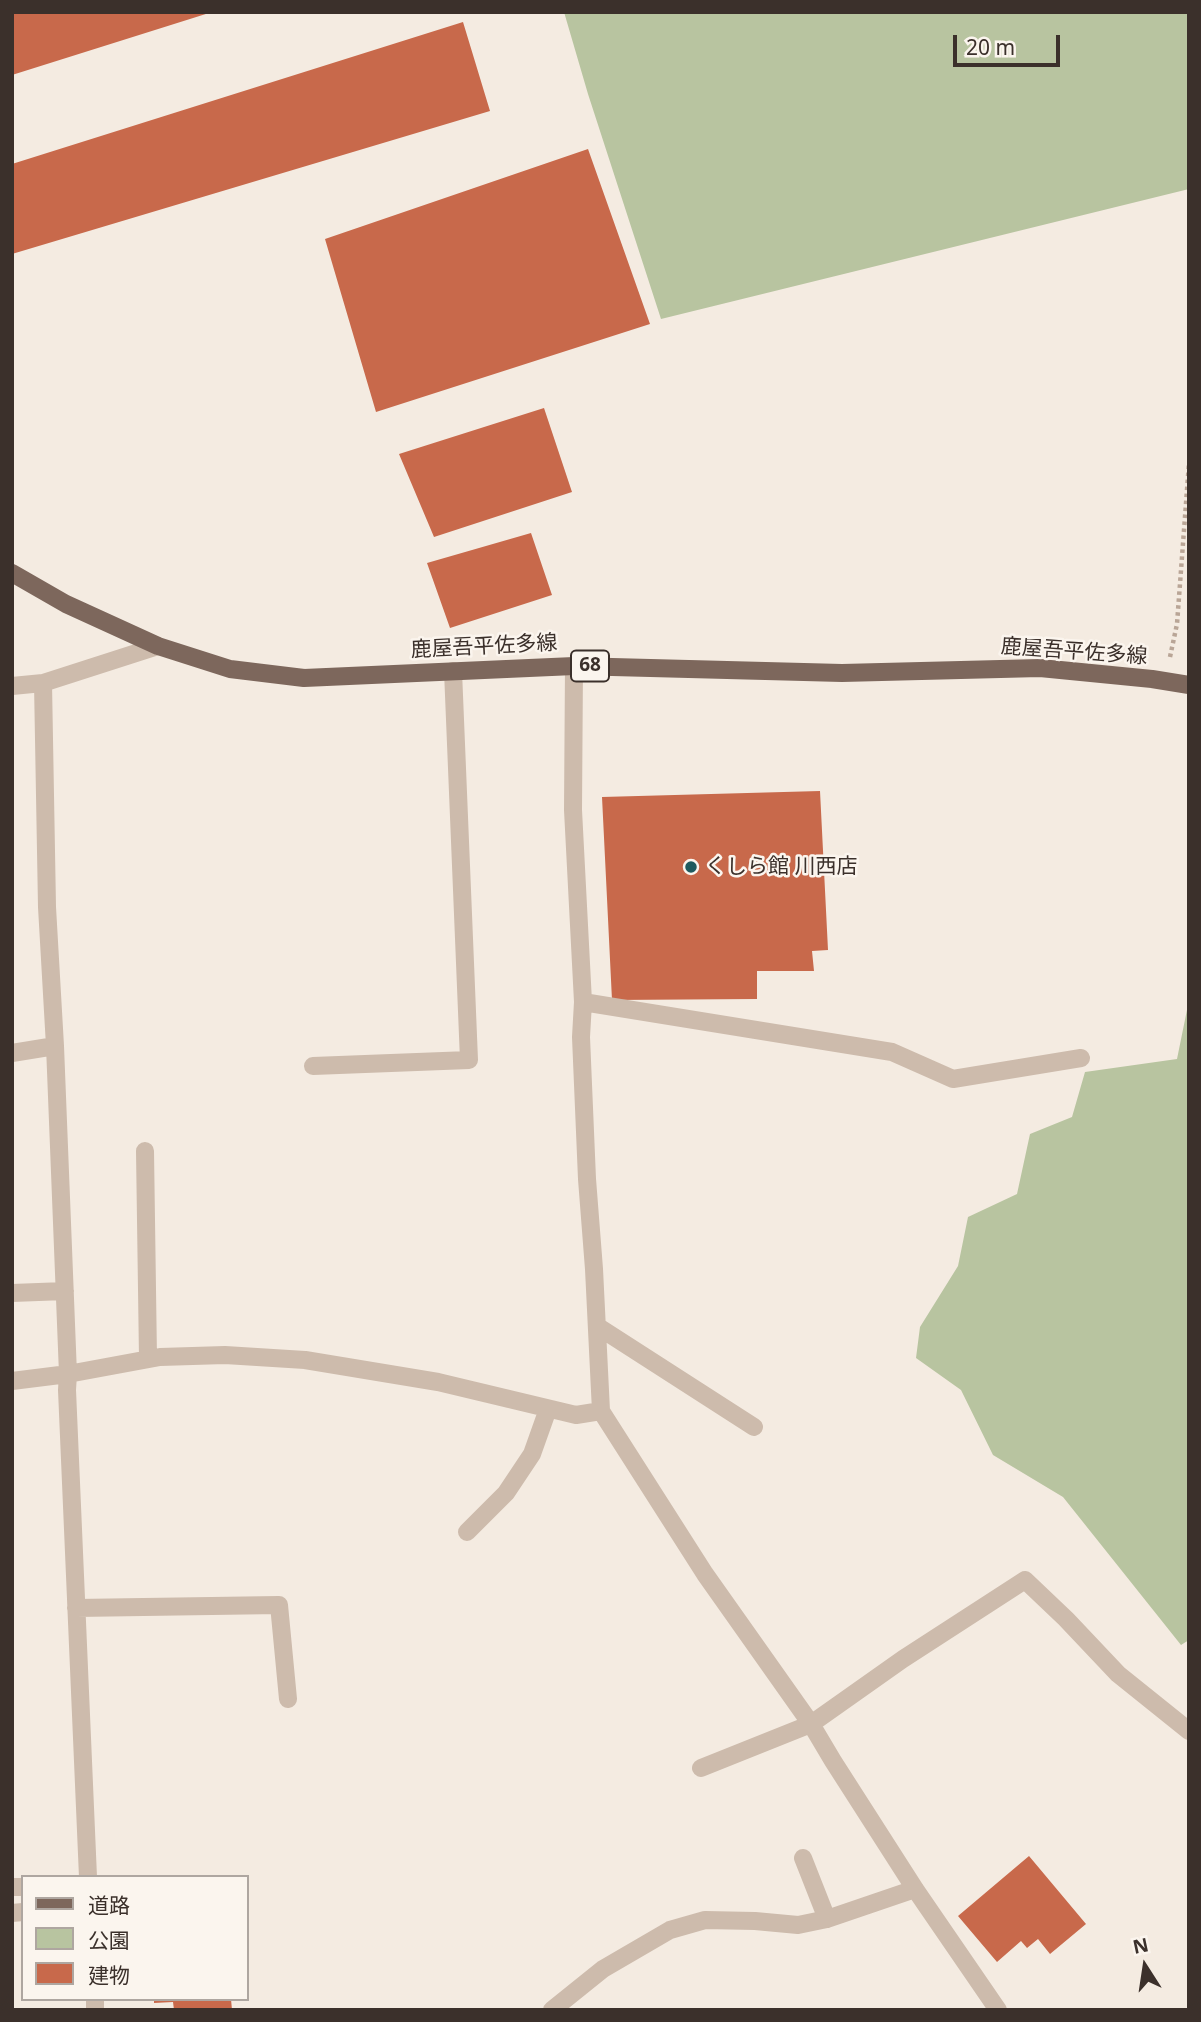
<!DOCTYPE html>
<html>
<head>
<meta charset="utf-8">
<style>
  body { margin:0 }
  #map { position:relative; width:1201px; height:2022px; overflow:hidden; background:#f4ebe1; font-family:"Noto Sans","Noto Sans JP",sans-serif }
  canvas { display:block }
  .frame { position:absolute; inset:0; border:14px solid #3b302b; pointer-events:none }
  .legend { position:absolute; left:21px; top:1875px; width:228px; height:126px; box-sizing:border-box; background:#fbf5ee; border:2px solid #aea6a0; margin:0; padding:9px 12px; list-style:none; font-size:21px; color:#3b302b }
  .legend li { display:flex; align-items:center; gap:14px; height:35px }
  .legend b { width:35px; border:2px solid #aea6a0 }
  .north { position:absolute; left:1110px; top:1931px; width:70px; height:70px; -webkit-text-stroke:5px #fbf5ee; paint-order:stroke; rotate:348deg; font-size:19px; font-weight:700; line-height:28px; text-align:center; color:#3b302b }
  .north::after { content:''; display:block; margin:auto; width:24px; height:32px; background:#3b302b; clip-path:polygon(50% 0,100% 100%,50% 72%,0 100%) }
  .scale { position:absolute; left:953px; top:35px; width:107px; height:32px; box-sizing:border-box; border:4px solid #3b302b; border-top:0; padding-left:9px; font-size:21px; line-height:24px; white-space:nowrap; color:#3b302b; -webkit-text-stroke:5px #fbf5ee; paint-order:stroke }
</style>
</head>
<body>
<div id="map">
<canvas width="1201" height="2022"></canvas>
<div class="frame"></div>
<ul class="legend">
<li><b style="height:9px;background:#7d675c"></b>道路</li>
<li><b style="height:19px;background:#b8c4a0"></b>公園</li>
<li><b style="height:19px;background:#c8694b"></b>建物</li>
</ul>
<div class="north">N</div>
<div class="scale">20 m</div>
</div>
<script>
const g = document.querySelector('canvas').getContext('2d');
g.lineJoin = 'round';
function fill(path, color) { g.fillStyle = color; g.fill(path, 'evenodd'); }
function stroke(path, color, width, dash) { g.strokeStyle = color; g.lineWidth = width; g.lineCap = dash ? 'butt' : 'round'; g.setLineDash(dash || []); g.stroke(path); }
function drawText(font, color, halo, rows, align = 'center') {
  g.font = font + ' "Noto Sans","Noto Sans JP",sans-serif'; g.lineWidth = 5; g.setLineDash([]); g.textBaseline = 'middle'; g.strokeStyle = halo; g.fillStyle = color; for (const [text, x, y, turn = 0] of rows) {
    g.save(); g.translate(x, y); g.rotate((+turn || 0) * Math.PI / 180); g.textAlign = isNaN(turn) ? turn : align; if (halo) g.strokeText(text, 0, 0); g.fillText(text, 0, 0); g.restore();
  }
}
fill(new Path2D(`
  M564,12H1189V189L661,319L588,94Z
  M1189,1000V1640L1181,1645L1063,1497L993,1455L961,1390L916,1358L920,1327L958,1266L968,1217L1017,1194L1030,1134L1072,1117L1085,1072L1177,1059Z`), '#b8c4a0');
fill(new Path2D(`
  M12,12H209V13L12,75Z
  M463,22L490,111L12,254V164Z
  M588,149L650,324L376,412L325,239Z
  M544,408L572,492L434,537L399,454Z
  M531,533L552,595L450,628L427,563Z
  M820,791L828,950L812,951L814,971H757V999L612,1000L602,797Z
  M1029,1856L1086,1924L1050,1954L1038,1939L1027,1948L1021,1941L997,1962L958,1916Z
  M154,1999H231L232,2010H174L173,2002L154,2003Z`), '#c8694b');
stroke(new Path2D(`
  M1170,657L1177,624L1189,463`), '#b9a596', 4.5, [3.5, 3.5]);
stroke(new Path2D(`
  M574,666L573,810L583,1002L581,1037L587,1179L594,1269L601,1411L705,1574L811,1724L833,1761L915,1889L998,2010
  M43,683L47,907L55,1046L68,1374L67,1390L88,1877
  M12,686L43,683L158,646
  M583,1002L892,1052L953,1079L1081,1058
  M12,1053L55,1046
  M313,1066L469,1060L453,671
  M145,1151L148,1358
  M12,1293L65,1291
  M597,1326L754,1427
  M12,1381L68,1374L160,1357L225,1355L305,1360L438,1382L576,1415L601,1411
  M467,1532L506,1493L532,1454L548,1409
  M76,1608L279,1605L288,1699
  M701,1768L811,1724L903,1659L1025,1580L1066,1619L1118,1674L1189,1731
  M803,1858L827,1919
  M12,1887H23
  M12,1913L23,1912
  M95,1999V2010
  M552,2010L603,1969L670,1930L705,1920L755,1921L798,1925L827,1919L915,1889`), '#cdbbac', 18);
stroke(new Path2D(`
  M12,573L66,604L158,646L230,669L304,678L574,666L842,673L1040,668L1152,679L1189,685`), '#7d675c', 18);
for (const [x, y, r, color] of [
  [691,867,7,"#1f5a5e"]
]) { const dot = new Path2D(); dot.arc(x, y, r, 0, 2 * Math.PI); g.fillStyle = color; g.fill(dot); stroke(dot, '#fbf5ee', 2.5); }
for (const [x, y, w] of [
  [590,666,38]
]) { const box = new Path2D(); box.roundRect(x - w / 2, y - 15.5, w, 31, 5); g.fillStyle = '#fbf5ee'; g.fill(box); stroke(box, '#3b302b', 2); }
drawText('bold 19px', '#3b302b', null, [
  ["68",590,666]
]);
drawText('21px', '#3b302b', '#fbf5ee', [
  ["鹿屋吾平佐多線",484,647,-3],
  ["鹿屋吾平佐多線",1074,652,4]
]);
drawText('21px', '#3b302b', '#fbf5ee', [
  ["くしら館 川西店",705,867]
], 'left');
</script>
</body>
</html>
